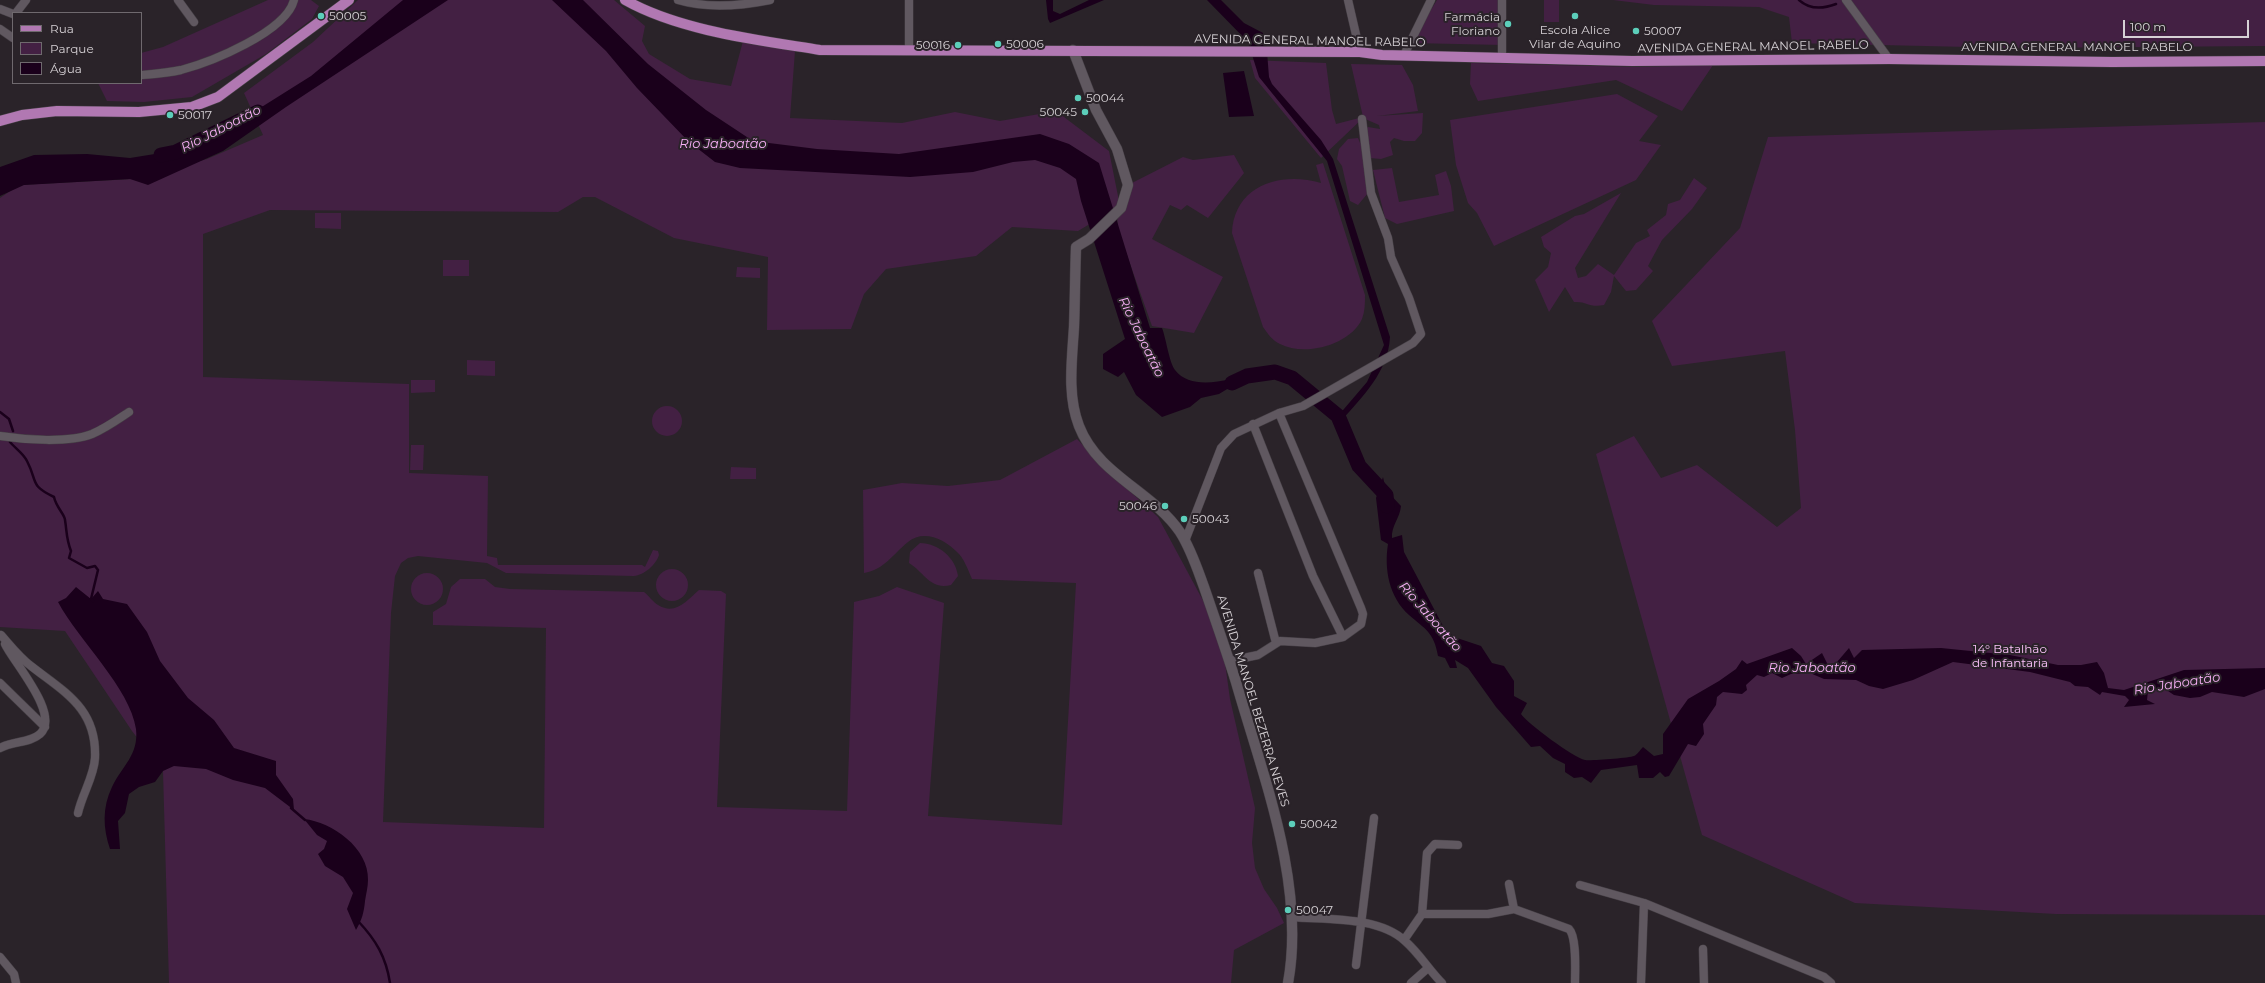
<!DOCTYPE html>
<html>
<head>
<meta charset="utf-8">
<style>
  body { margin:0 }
  #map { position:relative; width:2265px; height:983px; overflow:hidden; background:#2a2329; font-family:Montserrat,sans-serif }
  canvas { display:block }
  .legend { position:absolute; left:12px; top:12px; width:130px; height:72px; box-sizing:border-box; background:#2a2329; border:1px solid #6f696e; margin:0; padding:5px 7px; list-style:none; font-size:12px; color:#d6d1d5 }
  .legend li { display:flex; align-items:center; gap:8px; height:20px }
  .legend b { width:20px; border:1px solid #6f696e }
  .scale { position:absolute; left:2123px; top:20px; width:126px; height:18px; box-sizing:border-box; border:2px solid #d6d1d5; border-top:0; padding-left:5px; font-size:12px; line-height:14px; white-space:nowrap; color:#d6d1d5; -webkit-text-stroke:3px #2a2329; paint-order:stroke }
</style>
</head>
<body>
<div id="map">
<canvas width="2265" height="983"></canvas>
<ul class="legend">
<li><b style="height:5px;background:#b178b2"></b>Rua</li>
<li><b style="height:11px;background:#432043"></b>Parque</li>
<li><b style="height:11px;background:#1a001b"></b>Água</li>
</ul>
<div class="scale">100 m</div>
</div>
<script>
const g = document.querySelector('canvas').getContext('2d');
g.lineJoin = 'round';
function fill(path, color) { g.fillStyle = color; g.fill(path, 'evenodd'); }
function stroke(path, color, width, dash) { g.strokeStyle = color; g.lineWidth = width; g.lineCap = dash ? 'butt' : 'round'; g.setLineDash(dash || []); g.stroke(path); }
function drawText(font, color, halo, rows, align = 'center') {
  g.font = font + ' Montserrat,sans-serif'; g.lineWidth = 4; g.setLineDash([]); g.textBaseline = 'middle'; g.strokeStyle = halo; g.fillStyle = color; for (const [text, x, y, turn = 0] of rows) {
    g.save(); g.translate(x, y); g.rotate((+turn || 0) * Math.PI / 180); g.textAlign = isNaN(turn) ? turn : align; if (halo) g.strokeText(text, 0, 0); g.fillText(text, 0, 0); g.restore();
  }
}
fill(new Path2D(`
  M268,0H311L319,6L312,19L266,54L192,97L144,102L107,101L98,83H141V53L163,47Z
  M358,0H614L645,26L642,41L649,54L690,79L731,86L743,41L795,51L790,118L902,123L955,112L1000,121L1056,111L1109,151L1120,206L1078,231L1012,227L976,256L886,269L864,294L851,329L767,330L768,257L674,238L595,197H583L558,212L270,210L203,234V377L409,384V473L488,476L487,556L497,558L498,565H642L645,567L653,550L658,551L659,555C656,565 644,575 634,576L506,573L487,563L418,556L408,558L401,563L395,576L391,613L383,822L544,828L546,628L433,625V612L446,604L451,587L460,579H485L495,587L510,589L644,592C649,596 653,602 658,605C676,616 687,600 699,590L721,591L726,594L717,807L847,811L854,602L879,596L897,587L944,603L928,816L1062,825L1076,583L972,579C968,570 964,558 957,552C945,539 923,529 908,542C893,554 884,570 864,573L863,490L902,483L948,486L1000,480L1077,439L1112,475L1158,517L1221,634L1230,699L1255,808L1252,843L1255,868L1264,889L1277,908L1284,923L1234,950L1231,983H169L163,771L132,731L65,631L0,627V198L19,185L134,179L207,159L263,135L244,93L313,42Z
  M1437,0H1504L1503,45L1411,43Z
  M1544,0H1559V22H1544Z
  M1613,0H2265V46L2013,48L1792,43L1789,17L1759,7L1654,5Z
  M1250,60L1326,63L1332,110L1336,124L1363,117L1351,64L1402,65L1413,85L1418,111L1377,116L1423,113L1422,133L1415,141H1404L1394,138L1390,142L1393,155L1381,159L1370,158L1361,146L1364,157L1368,193L1358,205L1350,201L1342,166L1337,159L1339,149L1348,139L1358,138L1360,143L1359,131L1368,127L1380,129L1379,125L1363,118L1321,158L1255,78Z
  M1471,63L1637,67L1713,65L1682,111L1616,80L1478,101L1470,84Z
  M1617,94L1658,116L1639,141L1661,145L1636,180L1494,246L1477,213L1468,203L1456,165L1450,120Z
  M2265,122V915L2056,914L1855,903L1702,835L1596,454L1634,436L1661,478L1697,465L1777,527L1801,508L1795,430L1785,351L1672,366L1652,321L1740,228L1768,137Z
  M1234,155L1244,173L1208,218L1187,205L1181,210L1170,205L1152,239L1223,277L1194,333L1152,326L1118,230L1117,213L1128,185L1183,157L1193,160Z
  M1323,163L1365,295C1365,303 1365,311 1362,319C1350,345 1305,357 1280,344C1272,340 1268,334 1263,327L1232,233C1234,185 1281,171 1321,183L1316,165Z
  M1392,168L1399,202L1439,195L1435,175L1446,171L1451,186L1454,211L1397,224L1385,218L1373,170Z
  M1694,178L1707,188L1692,209L1662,240L1648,266L1653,271L1636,290L1626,291L1614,276L1611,292L1604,305C1589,308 1587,301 1574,302L1565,287L1549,312L1535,280L1548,267L1551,253L1544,247L1541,237L1575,216L1584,214L1621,193L1575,268L1578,278L1586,276L1598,264L1614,275L1636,243L1650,236L1647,230L1666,215L1668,204L1680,200Z
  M315,213H341V229L315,228Z
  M443,260H469V276H443Z
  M737,267L760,268V278L736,277Z
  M467,360L495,361V376L467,375Z
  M411,380H435V392L411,393Z
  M652 421a15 15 0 1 1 30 0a15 15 0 1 1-30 0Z
  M411,445H424L423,470H410Z
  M731,467L756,468V479H730Z
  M920,543C938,543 956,558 958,576L951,585C930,590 925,573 909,563L910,552Z
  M656 585a16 16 0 1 1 32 0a16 16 0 1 1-32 0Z
  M411 589a16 16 0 1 1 32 0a16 16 0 1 1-32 0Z`), '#432043');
fill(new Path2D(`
  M403,0H448L286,107L223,151L148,185L130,179L24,185L0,196V167L34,155L87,154L130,158L198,147L311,76Z
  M552,0H583L648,64L706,110L753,141L817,149L899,154L1040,134L1069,144L1099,163L1150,328H1162C1166,338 1169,362 1175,370C1192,392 1230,379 1252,374L1219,394L1201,398L1190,407L1162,417L1136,395L1124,372L1118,377L1103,369V354L1125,339L1081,201L1076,179L1060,168L1035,160L1013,162L973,172L910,177L740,168L715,162L688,141L637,88L606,51Z
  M1046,0H1053V11L1060,14L1089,0H1104L1050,23L1048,19Z
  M1207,0H1221L1244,23L1263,33L1266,39L1269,77L1272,84L1321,140L1333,159L1390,337C1388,372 1363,396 1341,421L1338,416L1367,382L1384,345L1327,161L1259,77L1248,42Z
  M1244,71L1254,116L1229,117L1223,73Z
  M1383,477L1386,490L1401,506C1400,518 1391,526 1392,538L1402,535L1404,552L1443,626L1454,637L1481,646L1492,663L1504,666L1514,681V696L1527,703L1521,714C1527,723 1574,758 1585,760C1590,761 1629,758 1634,756C1637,755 1640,750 1643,747L1654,756L1663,754V734L1688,699L1719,681L1736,669L1742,660L1747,664L1792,648L1801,656L1806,664L1822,653L1828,665L1837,662L1849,648L1854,658L1862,650L1941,648L2010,655L2058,665H2081L2097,662L2104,673L2108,688L2124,690L2184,670L2265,668V689L2244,697L2212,692L2200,697L2190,698L2174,695L2165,689L2148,691L2147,700L2155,704L2124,707L2129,700L2125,696L2102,692L2100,695L2088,687L2075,686L2070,682L2030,672L1953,662L1913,680L1883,689L1869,686L1856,680L1824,679L1810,673L1791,674L1782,678L1772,673L1764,677L1757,675L1746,685L1747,690L1742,694L1723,692L1717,697L1716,705L1703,724L1704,734L1696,746L1688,744L1669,776L1665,777L1660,772L1653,778H1639L1637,765L1601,770L1591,783L1582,777L1574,778L1565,772V764L1553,758L1540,746L1531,747L1496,707L1468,668L1455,660L1457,668H1450L1445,658L1438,656C1434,632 1425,629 1409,615C1389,597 1384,569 1388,544L1381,540L1376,498Z
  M76,587L91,599L98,591L103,599L127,604L147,632L160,661L188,698L214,720L234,748L276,761V775L293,799L294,810L265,788L233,780L206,769L174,766L163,771L155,782L139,787L129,794L125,813L118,821L120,849H110C103,828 102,808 112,787C122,766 139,755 136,729C130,688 79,641 58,602L66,598Z
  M304,819C332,822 369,848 368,880C368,887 366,894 365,901C364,912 362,920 356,930L347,909L353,893L343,877L325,866L318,854L324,849L327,841L317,835Z`), '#1a001b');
stroke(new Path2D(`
  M1799,0C1810,10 1823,9 1836,4
  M0,412L9,419L13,431
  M10,442C15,448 24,454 27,461C38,482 29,485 54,497C56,507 65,515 65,520C67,532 66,538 71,551L69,558L87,568L95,566L98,570L91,599L93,601
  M291,808L305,820
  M358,921C376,940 386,957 390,983`), '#1a001b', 2.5);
stroke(new Path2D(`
  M161,155L176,152L258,112
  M1232,383L1247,376L1275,372L1292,378L1338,416L1359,466L1386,495L1387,506`), '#1a001b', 15);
const minor = new Path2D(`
  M178,0L194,22
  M678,0C708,9 740,6 770,0
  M909,0V49
  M1348,0L1360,52
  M1846,0L1889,59
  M0,9L13,14
  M16,13L26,0
  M0,29L13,38
  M1404,55L1431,0
  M1502,57V0
  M141,75C154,74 168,73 181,70C211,62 286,32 294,0
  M1253,424L1313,576L1343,637L1361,624L1363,614L1361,608L1279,413
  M0,436C25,440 69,443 92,434C106,428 117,420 129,412
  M1185,541L1221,448L1234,434L1279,413L1303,406L1413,343L1421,334L1409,298L1391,257L1388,238L1371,193L1362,119
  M1258,573L1276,643
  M1,635C10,645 19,657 31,666C64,692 97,708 95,758C94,777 82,794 78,813
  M1229,661L1258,655L1280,641L1315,643L1343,637
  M0,683L45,727
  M0,748C12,741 30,743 40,734C61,715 14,663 5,644
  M1509,884L1514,909
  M1580,885L1644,903L1824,977L1831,983
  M1422,914H1488L1514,909L1569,929C1577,937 1575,971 1575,983
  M1292,917C1327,920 1378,916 1405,941C1419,953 1429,970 1442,983
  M1404,940L1422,914L1427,853L1435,844L1458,845
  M1703,949L1704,983
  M0,957L14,974L16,983
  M1356,965L1374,818
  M1411,983L1428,968
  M1641,983L1644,903`);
const tertiary = new Path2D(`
  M1073,50L1096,110L1117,149L1128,185L1121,208L1089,239L1076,247C1075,274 1075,301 1074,327C1072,360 1067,395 1079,426C1098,475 1152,491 1180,532C1191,549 1197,568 1204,587C1215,619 1226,650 1236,682C1263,776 1306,885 1288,983`);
const primary = new Path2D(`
  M625,0C680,31 758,40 820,50L1360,52L1382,55L1632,61L1889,59L2112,62L2265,61
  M0,121L22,115L57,111L139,112L192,107L218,97L349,0`);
stroke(minor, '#453f45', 9);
stroke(tertiary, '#453f45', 11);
stroke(primary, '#453f45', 11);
stroke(minor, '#605860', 8);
stroke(tertiary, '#605860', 10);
stroke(primary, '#b178b2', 10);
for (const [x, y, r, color] of [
  [321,16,4,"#5cceba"],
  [1575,16,4,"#5cceba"],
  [1508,24,4,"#5cceba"],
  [1636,31,4,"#5cceba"],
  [998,44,4,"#5cceba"],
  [958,45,4,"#5cceba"],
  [1078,98,4,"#5cceba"],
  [1085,112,4,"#5cceba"],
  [170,115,4,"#5cceba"],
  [1165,506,4,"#5cceba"],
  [1184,519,4,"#5cceba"],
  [1292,824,4,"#5cceba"],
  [1288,910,4,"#5cceba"]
]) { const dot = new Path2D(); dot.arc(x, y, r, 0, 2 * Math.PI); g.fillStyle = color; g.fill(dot); stroke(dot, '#2a2329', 1.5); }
drawText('12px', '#d6d1d5', '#2a2329', [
  ["50005",329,16],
  ["Farmácia",1500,17,"right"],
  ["Floriano",1500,31,"right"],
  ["Escola Alice",1575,30,"center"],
  ["Vilar de Aquino",1575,44,"center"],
  ["50007",1644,31],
  ["50006",1006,44],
  ["50016",950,45,"right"],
  ["50044",1086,98],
  ["50045",1077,112,"right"],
  ["50017",178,115],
  ["50046",1157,506,"right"],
  ["50043",1192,519],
  ["50042",1300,824],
  ["50047",1296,910]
], 'left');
drawText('12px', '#d6d1d5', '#2a2329', [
  ["AVENIDA GENERAL MANOEL RABELO",1310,41,1],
  ["AVENIDA GENERAL MANOEL RABELO",1753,47,-1],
  ["AVENIDA GENERAL MANOEL RABELO",2077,47],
  ["AVENIDA MANOEL BEZERRA NEVES",1253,701,73]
]);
drawText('12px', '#fcc2fb', '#2a2329', [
  ["14° Batalhão",2010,649],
  ["de Infantaria",2010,663]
]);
drawText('italic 13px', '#f7b0f6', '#2a2329', [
  ["Rio Jaboatão",221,129,-27],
  ["Rio Jaboatão",723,144],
  ["Rio Jaboatão",1141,337,64],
  ["Rio Jaboatão",1430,617,49],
  ["Rio Jaboatão",1812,668],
  ["Rio Jaboatão",2177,684,-9]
]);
</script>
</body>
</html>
